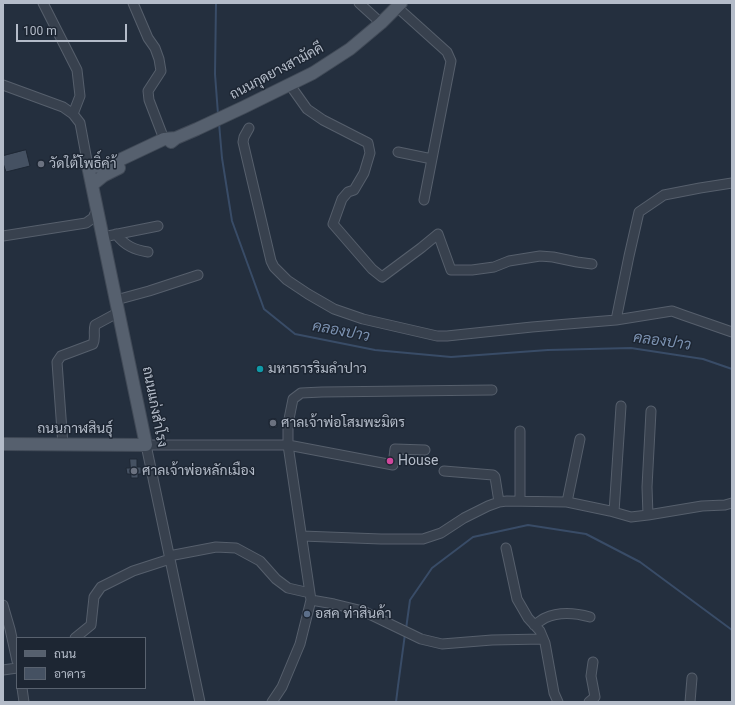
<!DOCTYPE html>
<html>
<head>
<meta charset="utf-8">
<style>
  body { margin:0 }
  #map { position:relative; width:735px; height:705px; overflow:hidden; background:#242f3e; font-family:Roboto,Sarabun,sans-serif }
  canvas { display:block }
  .frame { position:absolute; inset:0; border:4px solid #b4bcc9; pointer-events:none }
  .legend { position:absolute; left:16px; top:637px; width:130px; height:52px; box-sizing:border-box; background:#1d2633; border:1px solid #59626f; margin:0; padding:5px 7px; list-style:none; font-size:12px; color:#b4bcc9 }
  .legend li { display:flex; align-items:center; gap:8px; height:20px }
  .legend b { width:20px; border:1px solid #59626f }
  .scale { position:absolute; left:16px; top:24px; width:111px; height:18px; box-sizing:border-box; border:2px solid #b4bcc9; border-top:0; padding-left:5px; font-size:12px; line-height:14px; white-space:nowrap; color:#b4bcc9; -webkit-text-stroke:3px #1d2633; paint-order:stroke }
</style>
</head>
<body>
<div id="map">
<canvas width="735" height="705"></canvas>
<div class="frame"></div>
<ul class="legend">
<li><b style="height:5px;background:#56606e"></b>ถนน</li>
<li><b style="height:11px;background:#455162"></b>อาคาร</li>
</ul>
<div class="scale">100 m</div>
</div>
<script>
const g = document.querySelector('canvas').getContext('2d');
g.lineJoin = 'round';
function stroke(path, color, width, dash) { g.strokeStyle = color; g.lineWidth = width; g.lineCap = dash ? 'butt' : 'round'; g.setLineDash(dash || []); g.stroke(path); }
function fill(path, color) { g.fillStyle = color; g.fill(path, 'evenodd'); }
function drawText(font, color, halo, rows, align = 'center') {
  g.font = font + ' Roboto,Sarabun,sans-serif'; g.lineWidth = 3; g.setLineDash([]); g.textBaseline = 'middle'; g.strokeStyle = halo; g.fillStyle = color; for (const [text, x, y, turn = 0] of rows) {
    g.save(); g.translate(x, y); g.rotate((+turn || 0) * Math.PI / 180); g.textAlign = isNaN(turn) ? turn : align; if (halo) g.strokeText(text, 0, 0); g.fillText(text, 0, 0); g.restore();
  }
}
stroke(new Path2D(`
  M216,3L215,74L218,114
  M219,123L222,158L232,221L264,309L295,334L375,350L451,357L548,350L631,348L703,359L732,369
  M406,629L410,600L432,568L473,537L528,525L586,534L640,562L732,630
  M396,702L398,686L405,634`), '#394c67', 2);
const building = new Path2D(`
  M26,150L30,166L6,172L3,163V156Z
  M276,419L277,427L270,428L269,420Z
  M130,459H137V467H141V474H138V478H131V474H127L126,468H130Z`);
fill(building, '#455162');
stroke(building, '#1f2835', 1);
const minor = new Path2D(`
  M43,3L77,70L80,96L73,114
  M133,3L148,38L155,48L159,59L161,71L148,91L149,100L164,139
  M359,3L381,23
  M397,7L447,52L451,61L424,200
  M3,85L63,107L73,114L80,123L88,166
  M290,85L307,109L323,120L368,143L370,153L364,173L354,190L348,192L342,199L333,224L372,269L382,277L421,248L438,234L451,270H472L494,267L509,261L540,256L553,257L577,262L592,264
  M249,128L244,137L243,142L271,261L274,267L287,280L308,294L334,309L363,319L437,336H447L532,327L616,320L672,311L683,315L732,332
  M398,152L432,159
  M116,234C125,246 135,250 148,252
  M3,236L86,223L93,218L97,209
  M103,237L158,226
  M116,300L149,291L198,275
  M616,320L629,256L639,212L664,195L700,188L732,183
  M520,431V501
  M63,445L57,362L61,356L93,344C96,338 93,332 95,325L119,312
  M444,471L493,475L495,477L499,502
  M567,502L580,439
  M614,512L621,406
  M648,515L647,487L651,411
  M302,536L381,539H423L441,533L464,518L488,506L499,502L507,501L567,502L610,511L631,517L648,515L702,506L725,505L732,503
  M506,548L517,599L528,618L540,631L545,643L554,693L558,702
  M169,556L216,547L236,548L260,561L276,579L288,588L310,593
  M311,600L334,604L363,611L421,639L442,644L492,640L543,639
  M3,605L10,629L17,661
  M534,625C538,623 541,620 545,618C560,611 576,613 590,617
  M75,638L91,625L94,597L101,587L133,571L170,559
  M3,670L17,668
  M22,688L24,702
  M200,702L146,445H288L393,465L395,449L425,450
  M272,702L282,687L300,644L311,600L288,445V424L293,399L301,393L322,392L492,390
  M589,702L595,697L591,676L593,662
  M690,702L692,678`);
const major = new Path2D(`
  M171,142L176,138L197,129L244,107L313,73L350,49L381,23L401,3
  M92,185L103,176L119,168
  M3,444L146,445L88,166C96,167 101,167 109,165L164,139L176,138`);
stroke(minor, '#565f6c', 11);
stroke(major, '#414a57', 14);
stroke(minor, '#38414e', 9);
stroke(major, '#56606e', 12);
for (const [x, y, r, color] of [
  [41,164,4,"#6b7280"],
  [260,369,4,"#0f9aa8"],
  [273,423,4,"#6b7280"],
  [390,461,4,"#d1479c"],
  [134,471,4,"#6b7280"],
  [307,614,4,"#5c6f8a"]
]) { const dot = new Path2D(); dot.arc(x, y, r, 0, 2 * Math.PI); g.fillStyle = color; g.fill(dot); stroke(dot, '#1d2633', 1.5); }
drawText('14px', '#b4bcc9', '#1d2633', [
  ["ถนนกุดยางสามัคคี",277,72,-28],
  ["ถนนแก่งสำโรง",154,407,79],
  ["ถนนกาฬสินธุ์",75,429]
]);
drawText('14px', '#b4bcc9', '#1d2633', [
  ["วัดใต้โพธิ์คำ้",49,164],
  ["มหาธารริมลำปาว",268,369],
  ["ศาลเจ้าพ่อโสมพะมิตร",281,423],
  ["House",398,461],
  ["ศาลเจ้าพ่อหลักเมือง",142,471],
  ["อสค ท่าสินค้า",315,614]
], 'left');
drawText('italic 15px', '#7c92b1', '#1d2633', [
  ["คลองปาว",341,332,11],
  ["คลองปาว",662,342,8]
]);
</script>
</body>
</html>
